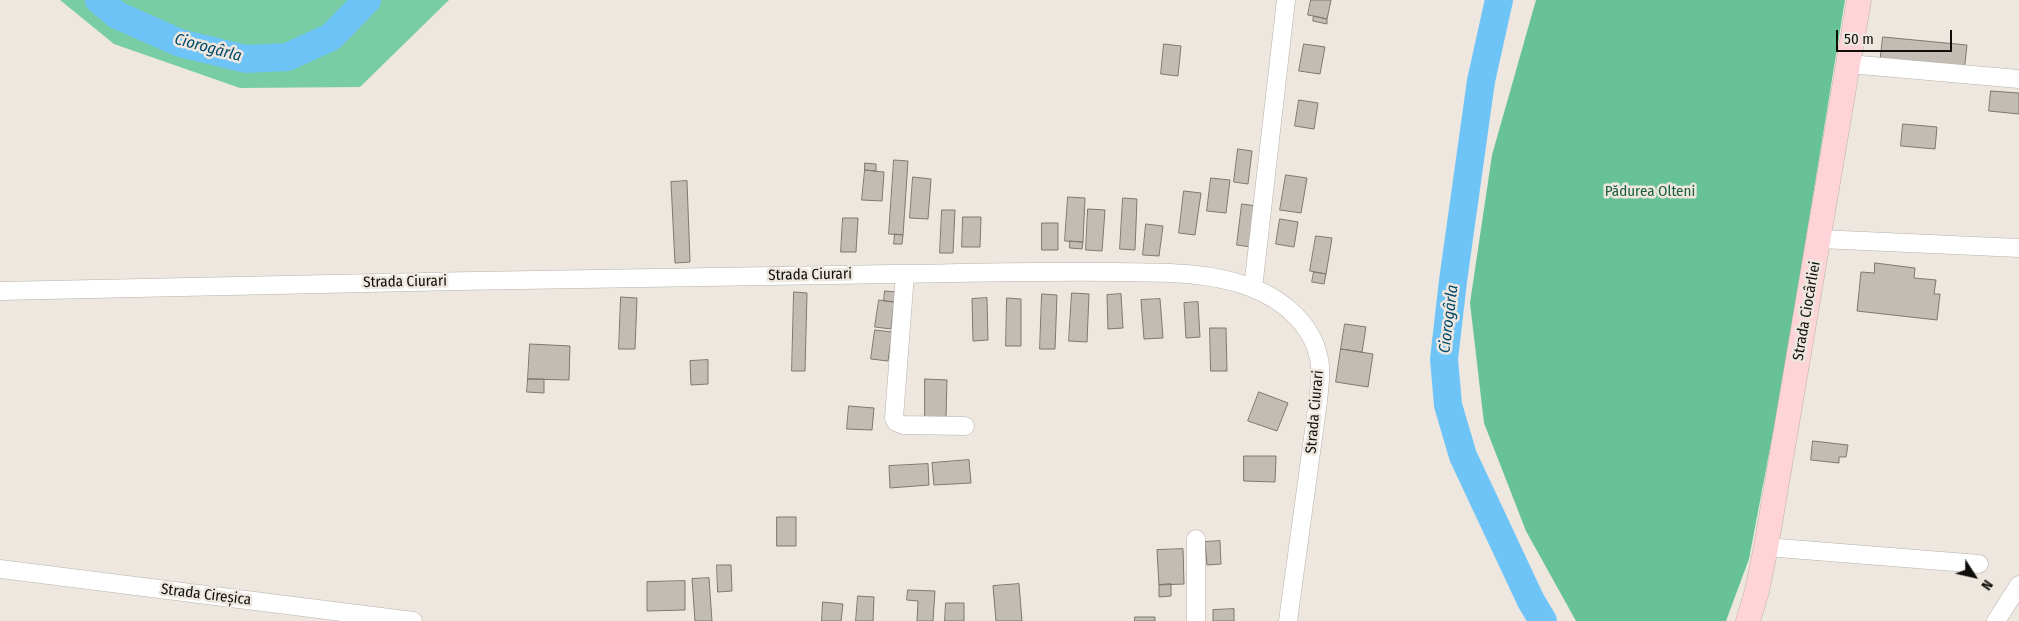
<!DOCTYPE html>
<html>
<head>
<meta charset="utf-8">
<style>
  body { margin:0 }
  #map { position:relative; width:2019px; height:621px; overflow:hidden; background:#ede7df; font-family:"Fira Sans Condensed",sans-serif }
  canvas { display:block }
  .north { position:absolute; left:1949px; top:551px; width:50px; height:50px; -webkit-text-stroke:4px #ede7df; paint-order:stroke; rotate:125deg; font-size:14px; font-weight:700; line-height:20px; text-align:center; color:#100e0b }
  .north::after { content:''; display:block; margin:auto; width:18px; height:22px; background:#100e0b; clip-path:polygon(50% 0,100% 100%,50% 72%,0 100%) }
  .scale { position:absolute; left:1836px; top:30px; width:116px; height:22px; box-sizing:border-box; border:2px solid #100e0b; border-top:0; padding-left:6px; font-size:15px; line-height:18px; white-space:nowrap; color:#100e0b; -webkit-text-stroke:4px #ede7df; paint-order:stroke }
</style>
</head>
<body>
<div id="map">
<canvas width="2019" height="621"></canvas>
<div class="north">N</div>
<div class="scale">50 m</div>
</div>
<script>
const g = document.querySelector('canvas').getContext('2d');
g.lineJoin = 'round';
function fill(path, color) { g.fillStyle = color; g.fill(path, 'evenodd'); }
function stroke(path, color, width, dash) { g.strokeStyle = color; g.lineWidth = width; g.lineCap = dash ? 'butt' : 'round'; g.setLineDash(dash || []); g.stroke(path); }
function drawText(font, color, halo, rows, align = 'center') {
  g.font = font + ' "Fira Sans Condensed",sans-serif'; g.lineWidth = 5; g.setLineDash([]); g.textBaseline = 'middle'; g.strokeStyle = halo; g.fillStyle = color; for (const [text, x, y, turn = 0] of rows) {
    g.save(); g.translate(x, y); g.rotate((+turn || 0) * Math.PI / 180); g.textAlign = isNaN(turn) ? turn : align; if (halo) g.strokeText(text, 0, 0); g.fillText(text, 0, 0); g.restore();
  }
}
fill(new Path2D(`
  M60,0H449L360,87L240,88L114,44Z`), '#79cda4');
fill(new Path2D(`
  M1536,0H1845L1782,385L1749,559L1726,621H1576L1526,531L1484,423L1470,303L1492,155Z`), '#67c397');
stroke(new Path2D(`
  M99,0L117,15L180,43L246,59L287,57L331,37L367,0
  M1499,0L1481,81L1453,281L1444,359L1448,405L1463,456L1531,601L1543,621`), '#6fc4f7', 28);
const building = new Path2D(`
  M1311,0H1331L1327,19L1308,15Z
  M1314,16L1327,19V24L1313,21Z
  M1883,37L1967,45L1964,72L1880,64Z
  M1164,44L1181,46L1178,76L1161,74Z
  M1304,44L1325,47L1320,74L1299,71Z
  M1991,91L2019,93V114L1989,111Z
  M1299,100L1318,103L1314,129L1295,126Z
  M1903,124L1937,127L1935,149L1901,146Z
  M1238,149L1252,151L1248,184L1234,182Z
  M894,160L908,161L903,235L889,234Z
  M865,163L876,164V171L865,170Z
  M865,170L884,172L882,201L862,200Z
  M1286,175L1307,178L1301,213L1280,210Z
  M913,177L931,179L928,219L910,218Z
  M1211,178L1230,180L1226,213L1207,211Z
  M687,181L690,262L675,263L671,182Z
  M1184,191L1201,193L1195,235L1179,233Z
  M1068,197L1085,198L1083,242L1065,241Z
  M1123,198L1137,199L1135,250L1120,249Z
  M1242,204L1257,206L1251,247L1237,245Z
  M1088,209L1105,210L1102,251L1086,250Z
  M942,210H955L953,253H940Z
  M963,217H981L980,247H962Z
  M843,218H858L856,252H841Z
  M1280,219L1298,222L1294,247L1276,244Z
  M1042,223H1058V250H1042Z
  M1146,224L1163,226L1159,256L1143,255Z
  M895,234L903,235L902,244H894Z
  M1316,236L1332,238L1326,274L1310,271Z
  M1070,241L1083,242L1082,249L1070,248Z
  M1875,263L1915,268L1914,278L1936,280L1934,294H1940L1937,320L1857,311L1861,272L1874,273Z
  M1314,272L1326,274L1324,284L1312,282Z
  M885,291L896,292L894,302L884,301Z
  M794,292L807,293L805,371H792Z
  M1072,293L1089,294L1087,342L1069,341Z
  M1042,294L1057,295L1055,349H1040Z
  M1121,294L1123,328L1108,329L1107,295Z
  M621,297L637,298L635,349H619Z
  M987,298L988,340L973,341L972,299Z
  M1007,298L1021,299V346H1006Z
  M1160,299L1163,338L1144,339L1141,300Z
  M879,300L894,302L891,329L875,327Z
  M1198,302L1200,337L1186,338L1184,303Z
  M1345,324L1366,327L1362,352L1341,349Z
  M1210,328H1226L1227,371H1211Z
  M875,330L892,332L888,361L871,359Z
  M530,344L570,346L569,380L528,379Z
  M1341,349L1373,354L1368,387L1336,382Z
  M708,360V384L691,385L690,361Z
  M528,379H544V393L527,392Z
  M925,379L947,380L946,417H925Z
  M1259,392L1288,403L1277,431L1248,421Z
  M849,406L874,408L872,430L847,429Z
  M1813,441L1848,445L1846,457H1839V463L1811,460Z
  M1244,456H1276L1275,482L1244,481Z
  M969,460L971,483L934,485L932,463Z
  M928,464L929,485L890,488L889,466Z
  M777,517H796V546H777Z
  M1220,541L1221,564L1207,565L1205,542Z
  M1183,549L1184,584L1159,585L1157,550Z
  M717,565H731L732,591L718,592Z
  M709,578L712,621H695L692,579Z
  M685,581V610L647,611V582Z
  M1019,584L1022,621H996L993,586Z
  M1171,584V596L1159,597V585Z
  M908,590L935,591L933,621H917L918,601L907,600Z
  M858,596L874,597L873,621H856Z
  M823,602L843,604L841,621H822Z
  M946,603H964V621H945Z
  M1234,609V621H1213V610Z
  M1135,617H1155V621H1135Z`);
fill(building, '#c2bcb4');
stroke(building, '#7d7870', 1);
const street = new Path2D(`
  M1849,64L2019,79
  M1820,239L2019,248
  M905,274L894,418L896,422L903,425L965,426
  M1253,288L1286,0
  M0,291C298,284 595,278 893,274C968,273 1043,271 1118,272C1163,273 1207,271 1250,287C1285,300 1316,327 1320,366C1321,378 1319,390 1318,401L1288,621
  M1196,539V621
  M1766,547L1979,564
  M0,569L413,621
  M1996,621L2019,585`);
const secondary = new Path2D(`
  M1748,621L1757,591L1766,547L1859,0`);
stroke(street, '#b7b1a9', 19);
stroke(secondary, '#b7b1a9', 25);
stroke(street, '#fff', 18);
stroke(secondary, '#fed4d9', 24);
drawText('15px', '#1b6043', '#ede7df', [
  ["Pădurea Olteni",1650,192]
]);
drawText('15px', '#100e0b', '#ede7df', [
  ["Strada Ciurari",810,275,-1],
  ["Strada Ciurari",405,282,-1],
  ["Strada Ciocârliei",1807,311,-80],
  ["Strada Ciurari",1315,412,-85],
  ["Strada Cireșica",206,595,7]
]);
drawText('italic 16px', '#004869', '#ede7df', [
  ["Ciorogârla",208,48,15],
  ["Ciorogârla",1449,319,-83]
]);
</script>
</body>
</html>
